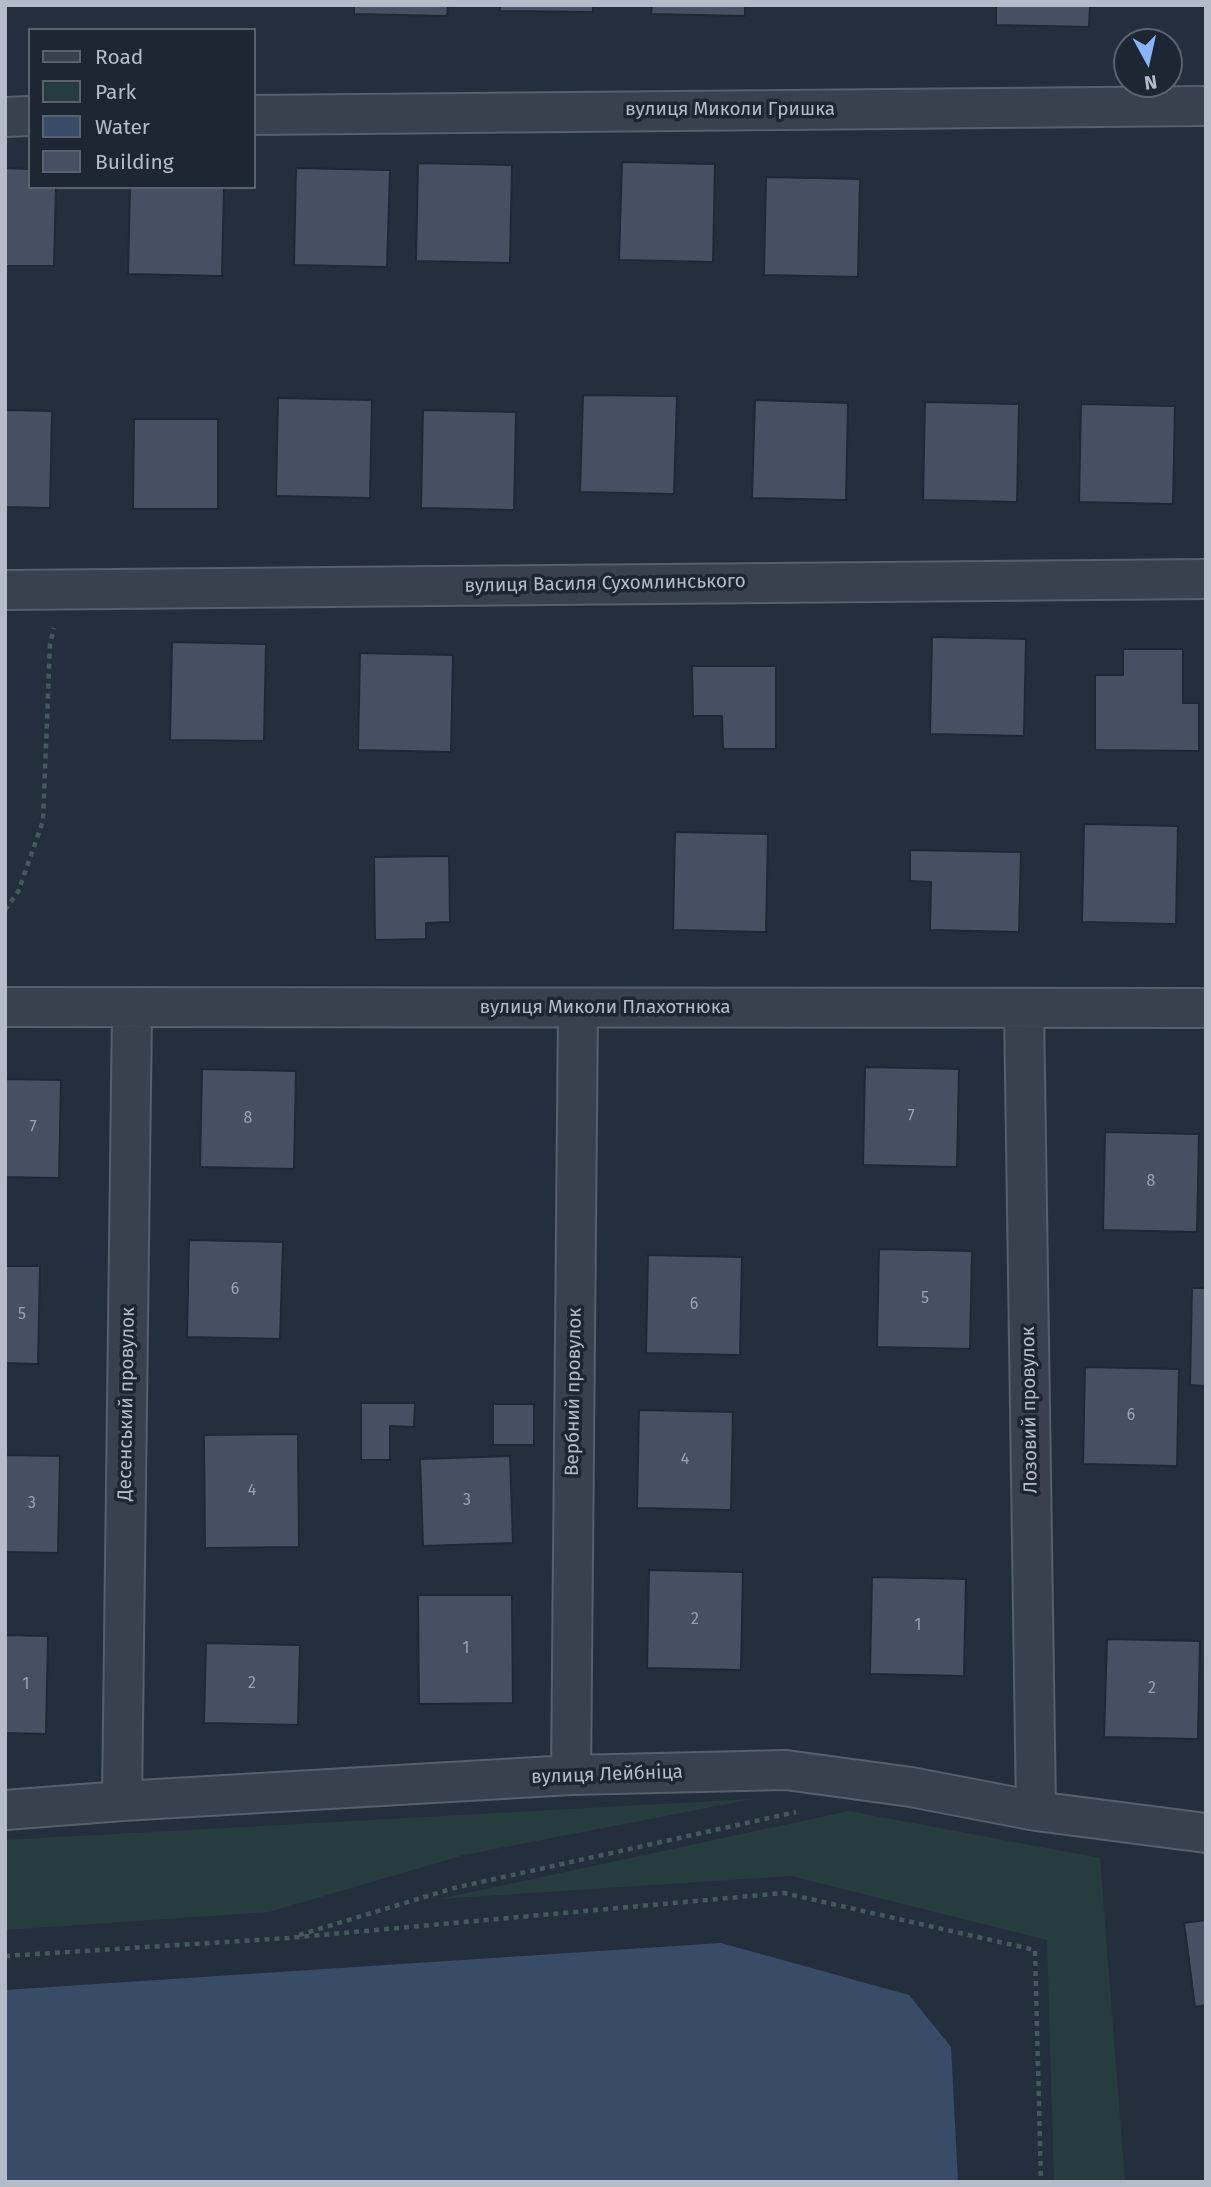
<!DOCTYPE html>
<html>
<head>
<meta charset="utf-8">
<style>
  body { margin:0 }
  #map { position:relative; width:1211px; height:2187px; overflow:hidden; background:#242f3e; font-family:"Fira Sans",sans-serif }
  canvas { display:block }
  .frame { position:absolute; inset:0; border:7px solid #b4bcc9; pointer-events:none }
  .legend { position:absolute; left:28px; top:28px; width:228px; height:161px; box-sizing:border-box; background:#1d2633; border:2px solid #59626f; margin:0; padding:9px 12px; list-style:none; font-size:21px; color:#b4bcc9 }
  .legend li { display:flex; align-items:center; gap:14px; height:35px }
  .legend b { width:35px; border:2px solid #59626f }
  .north { position:absolute; left:1113px; top:28px; width:70px; height:70px; box-sizing:border-box; background:#1d2633; border:2px solid #59626f; border-radius:50%; rotate:172deg; font-size:19px; font-weight:700; line-height:28px; text-align:center; color:#b4bcc9 }
  .north::after { content:''; display:block; margin:auto; width:24px; height:32px; background:#8ab4f8; clip-path:polygon(50% 0,100% 100%,50% 72%,0 100%) }
</style>
</head>
<body>
<div id="map">
<canvas width="1211" height="2187"></canvas>
<div class="frame"></div>
<ul class="legend">
<li><b style="height:9px;background:#38414e"></b>Road</li>
<li><b style="height:19px;background:#263c3f"></b>Park</li>
<li><b style="height:19px;background:#394c67"></b>Water</li>
<li><b style="height:19px;background:#455162"></b>Building</li>
</ul>
<div class="north">N</div>
</div>
<script>
const g = document.querySelector('canvas').getContext('2d');
g.lineJoin = 'round';
function fill(path, color) { g.fillStyle = color; g.fill(path, 'evenodd'); }
function stroke(path, color, width, dash) { g.strokeStyle = color; g.lineWidth = width; g.lineCap = dash ? 'butt' : 'round'; g.setLineDash(dash || []); g.stroke(path); }
function drawText(font, color, halo, rows, align = 'center') {
  g.font = font + ' "Fira Sans",sans-serif'; g.lineWidth = 7; g.setLineDash([]); g.textBaseline = 'middle'; g.strokeStyle = halo; g.fillStyle = color; for (const [text, x, y, turn = 0] of rows) {
    g.save(); g.translate(x, y); g.rotate((+turn || 0) * Math.PI / 180); g.textAlign = isNaN(turn) ? turn : align; if (halo) g.strokeText(text, 0, 0); g.fillText(text, 0, 0); g.restore();
  }
}
fill(new Path2D(`
  M753,1799L464,1855L269,1912L5,1930V1840Z
  M849,1811L1100,1858L1125,2182H1054L1047,1940L791,1876L439,1899Z`), '#263c3f');
fill(new Path2D(`
  M721,1943L909,1995L951,2047L958,2182H5V1990Z`), '#394c67');
const building = new Path2D(`
  M354,5H448L447,16L354,14Z
  M500,5H593V12L500,11Z
  M652,5H745V16L651,14Z
  M996,5H1090L1089,27L996,25Z
  M622,162L715,164L713,262L619,260Z
  M418,163L512,165L510,263L416,261Z
  M5,168L30,169V187H56L54,266H5Z
  M296,168L390,170L387,267L294,265Z
  M766,177L860,179L858,277L764,275Z
  M130,187H224L222,276L128,274Z
  M583,395L677,396L674,494L580,492Z
  M278,398L372,400L370,498L276,496Z
  M755,400L848,403L846,500L752,498Z
  M925,402L1019,404L1017,502L923,500Z
  M1081,404L1175,406L1173,504L1079,502Z
  M5,410L52,411L50,508L5,507Z
  M423,410L516,412L514,510L421,508Z
  M134,419H218V509H133Z
  M932,637L1026,639L1024,736L930,734Z
  M172,642L266,644L264,741L170,740Z
  M1123,649H1183V703H1199V751L1095,750V675H1123Z
  M360,653L453,655L451,752L358,750Z
  M692,666H776V749H723L722,716H693Z
  M1084,824L1178,826L1176,924L1082,922Z
  M675,832L768,834L766,932L673,930Z
  M910,850L1021,852L1019,932L930,930L931,882L910,881Z
  M449,856L450,922L426,923V939L375,940L374,857Z
  M865,1067L959,1069L957,1167L863,1165Z
  M202,1069L296,1071L294,1169L200,1167Z
  M5,1079L61,1080L59,1178L5,1177Z
  M1105,1132L1199,1134L1197,1232L1103,1230Z
  M189,1240L283,1242L280,1339L187,1337Z
  M879,1249L972,1251L970,1349L877,1347Z
  M648,1255L742,1257L740,1355L646,1353Z
  M5,1266H40L38,1364L5,1363Z
  M1192,1288H1206V1386L1190,1385Z
  M1085,1367L1179,1369L1177,1466L1083,1464Z
  M361,1403H415L414,1427L390,1426V1460H361Z
  M493,1404H534V1445H493Z
  M639,1410L733,1412L731,1510L637,1508Z
  M298,1434L299,1547L205,1548L204,1435Z
  M5,1455L60,1456L58,1553L5,1552Z
  M510,1456L513,1543L423,1546L420,1459Z
  M649,1570L743,1572L741,1670L647,1668Z
  M872,1577L966,1579L964,1676L870,1674Z
  M418,1595H512L513,1703L419,1704Z
  M5,1635L48,1636L46,1734L5,1733Z
  M1107,1639L1200,1641L1198,1739L1104,1737Z
  M206,1643L300,1645L298,1725L204,1723Z
  M1206,1920V2005L1195,2007L1184,1923Z`);
fill(building, '#455162');
stroke(building, '#1f2835', 2);
const minor = new Path2D(`
  M254,115L1206,106
  M5,117L30,116
  M5,590L1206,579
  M5,1007L1206,1008
  M1024,1008L1036,1811
  M571,1775L578,1008
  M122,1801L132,1008
  M5,1810L122,1801L571,1775L786,1770L911,1787L1036,1811L1206,1833`);
stroke(minor, '#565f6c', 42);
stroke(new Path2D(`
  M5,910L18,892L43,821L50,644L54,628
  M299,1935L454,1888L796,1812
  M5,1956L288,1938L784,1893L1035,1950L1041,2182`), '#44595c', 4.5, [5, 5]);
stroke(minor, '#38414e', 38);
drawText('16px', '#98a1af', null, [
  ["7",911,1117],
  ["8",248,1119],
  ["7",33,1128],
  ["8",1151,1182],
  ["6",235,1290],
  ["5",925,1299],
  ["6",694,1305],
  ["5",22,1315],
  ["6",1131,1416],
  ["4",685,1460],
  ["4",252,1491],
  ["3",467,1501],
  ["3",32,1504],
  ["2",695,1620],
  ["1",918,1626],
  ["1",466,1649],
  ["2",252,1684],
  ["1",26,1685],
  ["2",1152,1689]
]);
drawText('19px', '#b4bcc9', '#1d2633', [
  ["вулиця Миколи Гришка",730,110],
  ["вулиця Василя Сухомлинського",605,584,-1],
  ["вулиця Миколи Плахотнюка",605,1008],
  ["Вербний провулок",574,1392,-89],
  ["Десенський провулок",127,1404,-89],
  ["Лозовий провулок",1030,1410,-91],
  ["вулиця Лейбніца",607,1775,-2]
]);
</script>
</body>
</html>
